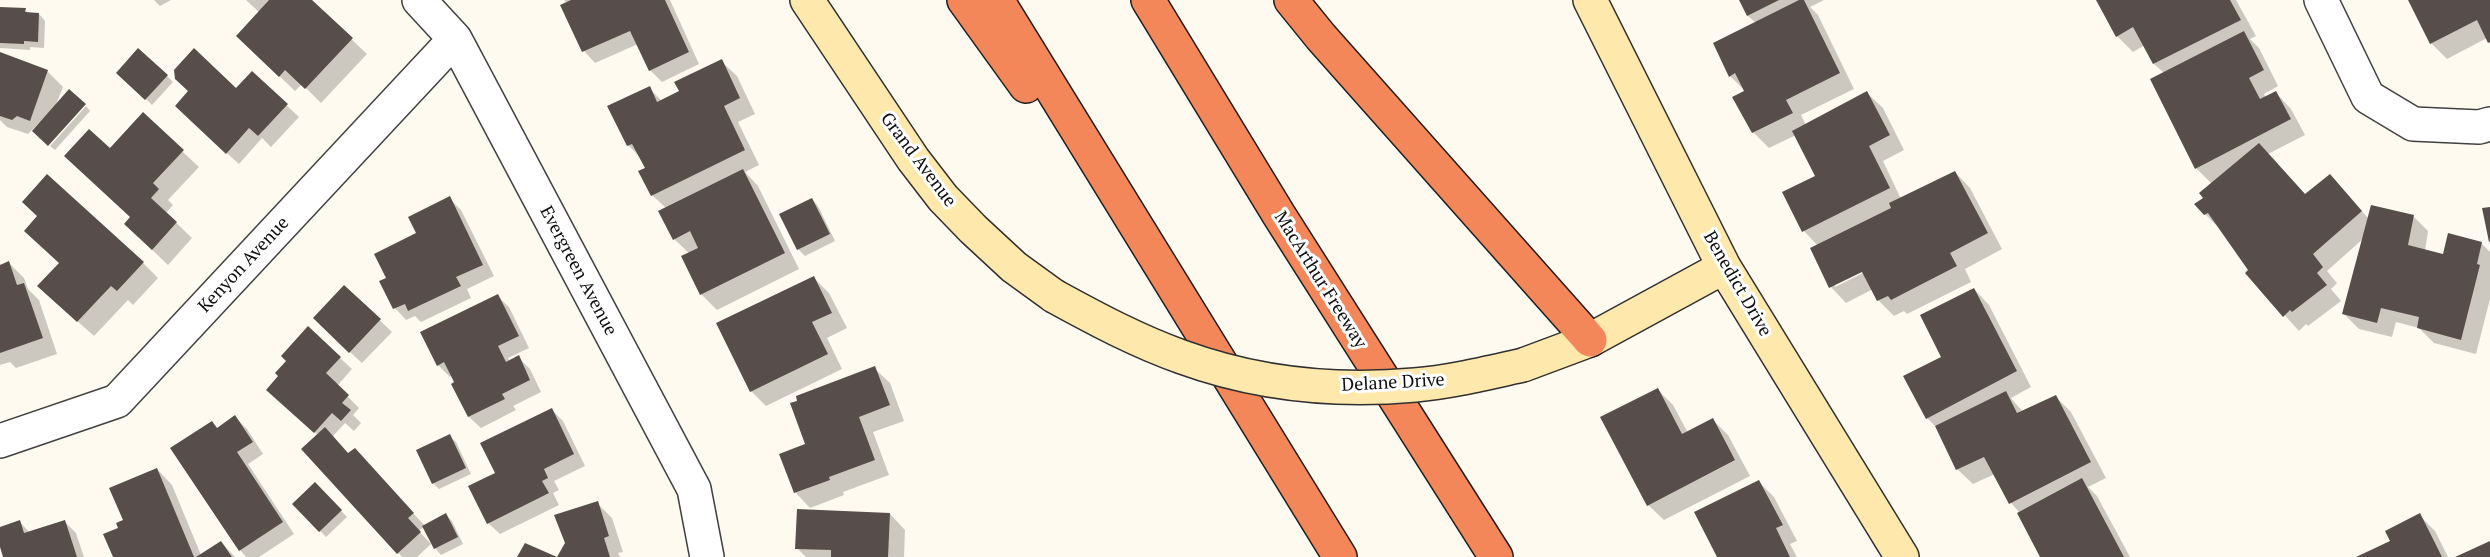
<!DOCTYPE html>
<html>
<head>
<meta charset="utf-8">
<style>
  body { margin:0 }
  canvas { display:block; background:#fffaf0 }
</style>
</head>
<body>
<canvas width="2490" height="557"></canvas>
<script>
const g = document.querySelector('canvas').getContext('2d');
g.lineJoin = 'round';
function fill(path, color) { g.fillStyle = color; g.fill(path, 'evenodd'); }
function stroke(path, color, width, dash) { g.strokeStyle = color; g.lineWidth = width; g.lineCap = dash ? 'butt' : 'round'; g.setLineDash(dash || []); g.stroke(path); }
function drawText(font, color, halo, rows, align = 'center') {
  g.font = font + ' "PT Serif",serif'; g.lineWidth = 6; g.setLineDash([]); g.textBaseline = 'middle'; g.strokeStyle = halo; g.fillStyle = color; for (const [text, x, y, turn = 0] of rows) {
    g.save(); g.translate(x, y); g.rotate((+turn || 0) * Math.PI / 180); g.textAlign = isNaN(turn) ? turn : align; if (halo) g.strokeText(text, 0, 0); g.fillText(text, 0, 0); g.restore();
  }
}
fill(new Path2D(`
  M154,0H171L160,6Z
  M246,0H310L367,54L321,103L302,84L295,91L253,51L260,13Z
  M564,0H670L699,64L662,82L650,70L638,44L595,63L584,51L562,6L567,3Z
  M1741,0H1824L1810,7L1818,15L1854,89L1801,115L1806,125L1867,93L1883,108L1904,150L1883,161L1901,199L1955,172L1970,188L2002,249L1965,269L1971,282L1907,314L1904,311L1894,316L1878,300L1873,289L1846,303L1831,287L1812,249L1818,246L1804,231L1784,193L1817,177L1796,135L1769,148L1753,132L1734,98L1746,92L1730,76L1756,23L1748,16ZM1868,267L1869,270L1835,287V284Z
  M2098,0H2236L2256,36L2250,39L2259,48L2278,86L2264,94L2266,98L2276,93L2291,109L2305,135L2268,154L2306,195L2330,176L2369,219L2413,216L2428,231L2425,251L2445,256L2481,243L2490,252V299L2476,354L2434,343L2419,328L2396,322L2392,337L2359,329L2344,314L2364,238L2327,271L2337,283L2331,289L2341,301L2308,326L2306,324L2299,331L2247,274L2250,270L2221,230L2196,205L2205,198L2212,184L2196,168L2164,73L2154,64L2145,45L2133,52L2117,36Z
  M2410,0H2490V43L2487,38L2447,59L2431,43Z
  M0,8L25,10L30,14H39L45,21L44,48L30,47V50L0,48Z
  M0,54L47,71L63,87L55,107L28,134L7,127L0,120Z
  M721,61L737,76L755,114L738,122L759,165L745,172L758,186L799,269L717,310L701,294L690,254L674,239L666,208L652,195L647,169L643,160L628,145L649,88L662,101L681,91Z
  M118,72L167,76L173,82L152,105Z
  M252,73L299,117L271,147L262,138L239,164L188,118L190,92L236,90Z
  M86,106L90,111L55,150L50,146Z
  M143,115L199,167L168,200L173,205L166,213L192,238L168,265L141,239L131,218Z
  M449,198L461,210L494,276L467,289L471,298L421,322L415,316L406,320L395,308L381,282L388,279L418,234Z
  M812,199L818,206L835,241L805,256L799,250L781,215Z
  M0,263L1,266L9,263L24,278L28,289L39,300L57,354L16,368L10,362L0,365Z
  M60,263H143L158,278L133,305L128,300L94,336L55,301Z
  M814,278L829,293L847,328L827,338L842,369L766,406L751,391Z
  M345,287L392,332L362,363L326,330Z
  M1974,289L1989,305L2031,387L2011,398L2023,412L2056,397L2071,412L2106,478L2088,487L2097,496L2130,557H2041L2020,513L2011,503L1995,474L1973,484L1957,469L1937,428L1927,418L1943,357Z
  M497,296L509,307L529,348L508,358L510,361L518,357L530,369L541,392L513,406L516,410L481,428L469,417L453,384L455,382L452,375L450,377L438,365Z
  M340,358L352,369L337,386L359,408L353,415L361,423L354,431L345,423L332,437L349,455L366,462L425,526L446,515L452,521L463,544L441,555L435,548L424,526L419,531L431,544L417,557H402L303,449L318,435L280,401Z
  M874,368L890,383L904,421L873,432L889,475L843,492L844,495L810,508L795,492L807,445Z
  M1658,390L1673,405L1688,433L1713,420L1728,435L1750,476L1664,520L1648,505Z
  M552,410L563,421L585,466L554,481L559,490L553,493L559,505L500,534L488,523L497,474Z
  M235,417L247,429L263,454L248,464L294,534L259,557H246L240,550L218,429Z
  M449,436L456,442L471,474L439,489L433,483Z
  M157,469L172,485L201,555L221,542L235,557H115L120,529Z
  M1759,482L1774,497L1797,541L1790,544L1797,557H1719Z
  M315,484L347,517L326,537L294,504Z
  M597,503L612,518L623,552L618,553L620,557H559Z
  M890,514L905,530L904,557H806L797,548Z
  M2419,515L2435,531L2448,557H2360L2392,541Z
  M64,521L76,533L84,557H5L0,543V529L20,522L30,533Z`), '#0003');
fill(new Path2D(`
  M269,0H312L353,38L305,89L285,70L279,77L236,36Z
  M571,0H665L689,52L649,71L630,31L582,52L560,5Z
  M1739,0H1779L1747,16Z
  M1799,0H1804L1840,73L1786,100L1793,113L1752,133L1732,97L1744,91L1735,73L1729,77L1713,43Z
  M2096,0H2230L2241,20L2153,64L2133,27L2116,37Z
  M2408,0H2490V42L2488,43L2477,20L2430,44Z
  M0,7L26,8L25,12L39,13L38,42L24,41V44L0,43Z
  M2244,31L2264,70L2249,78L2260,99L2276,91L2291,119L2195,169L2150,79Z
  M138,48L168,75L145,100L116,73Z
  M194,48L236,88L252,71L288,104L258,136L249,128L226,154L175,106L188,91L175,79L174,70Z
  M0,52L48,70L30,121L17,116L12,120L0,116Z
  M722,59L740,98L724,106L745,150L651,196L638,171L645,168L632,144L627,146L607,106L650,86L657,102L679,91L674,82Z
  M69,89L86,104L48,146L32,131Z
  M1867,91L1890,135L1869,146L1890,188L1802,232L1782,192L1815,176L1792,131Z
  M143,112L184,150L153,183L159,189L151,198L177,222L152,250L124,224L130,217L64,156L89,129L110,148Z
  M2259,143L2305,194L2330,174L2362,211L2313,254L2323,267L2317,273L2327,285L2292,312L2290,310L2283,317L2245,273L2248,270L2208,213L2204,215L2194,204L2203,198L2199,193Z
  M743,169L785,253L700,295L681,256L698,248L690,231L673,240L658,211Z
  M1955,171L1988,233L1950,253L1957,266L1891,300L1888,296L1877,301L1862,272L1829,288L1810,248L1891,208L1889,203Z
  M47,174L144,262L117,291L111,286L77,322L37,286L59,263L24,231L37,216L22,202Z
  M450,196L483,265L456,277L461,286L408,311L405,304L393,309L379,281L386,278L374,254L416,233L408,217Z
  M812,198L830,234L797,250L779,214Z
  M2371,205L2414,215L2408,245L2443,254L2448,233L2482,242L2477,264L2480,265L2461,340L2417,328L2419,317L2381,308L2377,323L2342,314Z
  M2490,207V241L2489,242L2482,208Z
  M9,261L17,285L24,283L43,338L0,353V265Z
  M814,276L832,313L812,322L828,354L750,392L716,323Z
  M344,285L381,319L349,353L313,318Z
  M1974,288L2017,371L1926,419L1903,376L1941,357L1920,315Z
  M498,294L519,336L498,346L506,362L519,355L530,380L502,394L505,399L468,417L451,384L454,382L444,362L437,366L420,332Z
  M308,326L341,357L326,373L349,395L342,403L351,410L341,421L332,413L314,433L266,390L278,376L275,373L286,361L281,356Z
  M875,366L890,405L859,417L875,460L829,477L830,480L794,493L779,454L805,444L790,403L797,401L796,396Z
  M1658,388L1682,434L1713,418L1735,460L1647,506L1600,417Z
  M2006,391L2017,413L2056,395L2091,462L2009,504L1984,457L1956,470L1935,426Z
  M552,408L574,454L544,469L548,478L542,481L549,493L487,524L468,486L495,473L480,443Z
  M235,415L253,442L237,452L283,522L239,551L170,448L212,421L217,428Z
  M325,427L348,453L355,448L414,513L408,518L421,532L397,554L301,449Z
  M450,434L466,468L432,484L416,450Z
  M157,468L194,557H113L103,534L118,528L116,523L123,520L109,488Z
  M2082,478L2124,557H2040L2017,513Z
  M1759,480L1783,525L1776,528L1790,557H1717L1694,512Z
  M315,482L342,510L319,532L292,504Z
  M598,501L609,536L604,538L610,557H517L525,543L557,557L565,543L554,515Z
  M797,509L890,513L888,557H831V550L795,549Z
  M446,513L458,537L434,549L422,526Z
  M2420,513L2442,557H2356L2390,541L2385,531Z
  M20,520L24,533L65,520L77,557H3L0,547V527Z
  M221,541L232,557H196Z
  M2490,541V557H2455Z`), '#574e4b');
const street = new Path2D(`
  M419,0L455,39L694,489L707,557
  M2321,0L2368,97L2413,124L2479,127L2490,124
  M0,441L117,401L455,39`);
const secondary = new Path2D(`
  M807,0L913,159L943,198L973,229L1014,267L1054,296
  M1590,0L1724,267L1902,557
  M1523,365L1590,340L1724,267`);
const highway = new Path2D(`
  M964,0L1026,86
  M997,0L1340,557
  M1148,0L1279,215L1496,557
  M1291,0L1321,37L1590,340`);
stroke(street, '#414141', 36);
stroke(secondary, '#303030', 36);
stroke(highway, '#1f1f1f', 36);
stroke(street, '#fff', 33);
stroke(secondary, '#fee8ac', 33);
stroke(highway, '#f3875a', 33);
const secondaryBridge = new Path2D(`
  M1054,296C1096,319 1137,341 1182,357C1256,384 1336,392 1415,385C1451,382 1487,373 1523,365`);
stroke(secondaryBridge, '#303030', 36, []);
stroke(secondaryBridge, '#fee8ac', 33);
drawText('18px', '#0e0e0e', '#fff', [
  ["Grand Avenue",918,160,53],
  ["Kenyon Avenue",244,265,-47],
  ["Evergreen Avenue",578,271,62],
  ["MacArthur Freeway",1320,280,58],
  ["Benedict Drive",1737,284,60],
  ["Delane Drive",1393,383,-3]
]);
</script>
</body>
</html>
